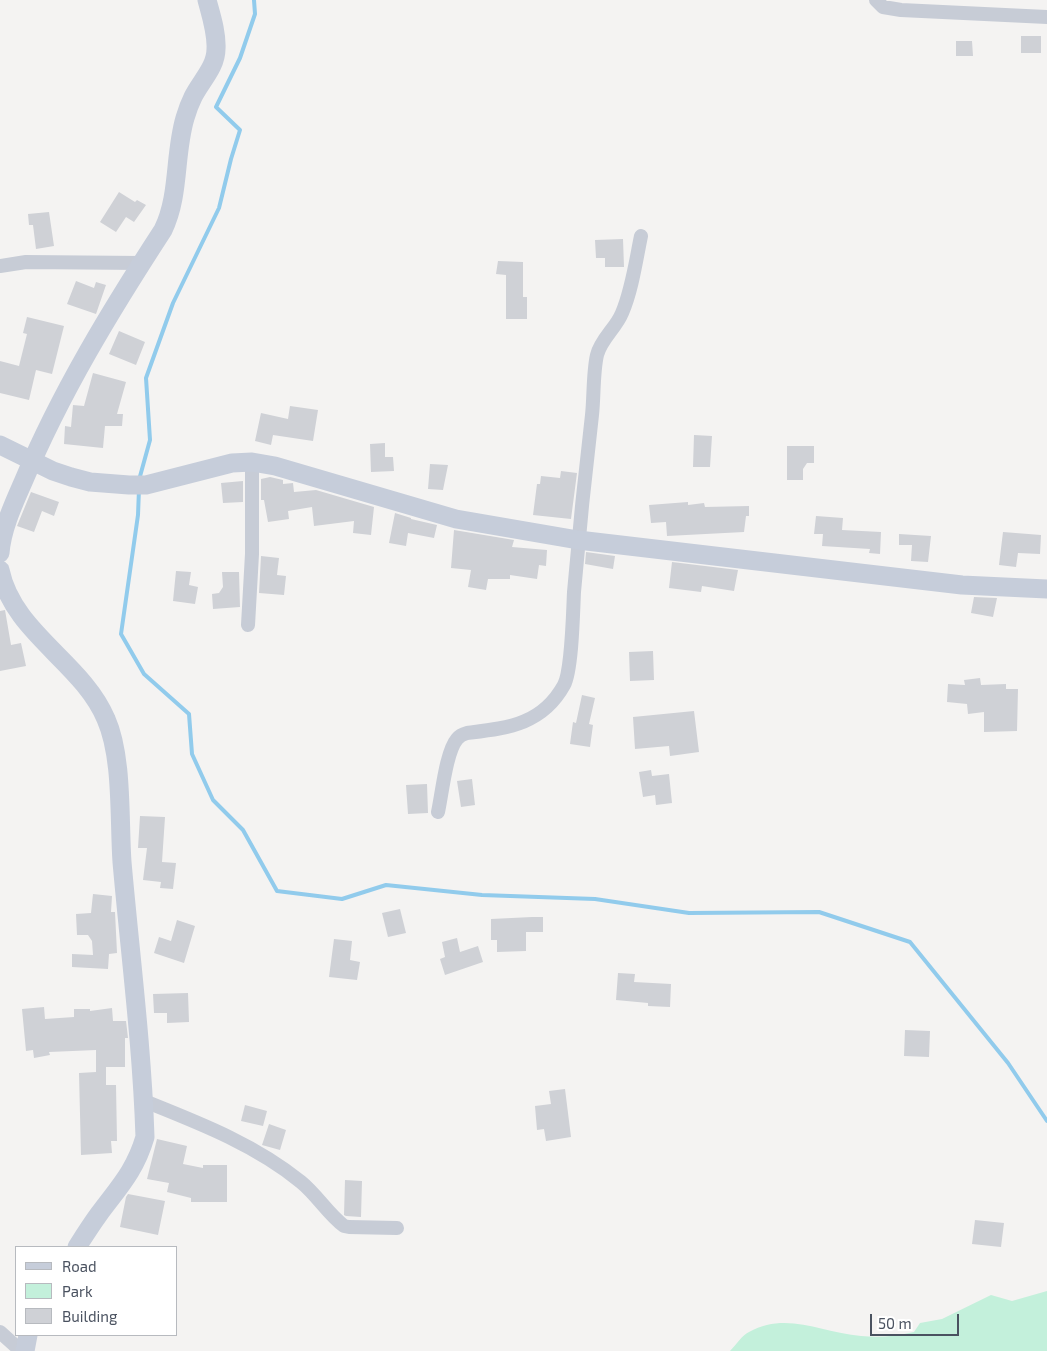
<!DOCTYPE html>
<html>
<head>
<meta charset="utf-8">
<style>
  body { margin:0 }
  #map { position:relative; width:1047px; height:1351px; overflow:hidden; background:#f4f3f2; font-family:"Exo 2",sans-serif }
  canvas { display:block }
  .legend { position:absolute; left:15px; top:1246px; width:162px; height:90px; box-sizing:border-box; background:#fff; border:1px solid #b7babf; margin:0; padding:6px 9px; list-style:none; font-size:15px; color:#4a5260 }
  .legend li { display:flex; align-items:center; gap:10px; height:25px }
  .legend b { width:25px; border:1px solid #b7babf }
  .scale { position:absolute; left:870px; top:1314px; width:89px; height:22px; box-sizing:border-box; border:2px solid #4a5260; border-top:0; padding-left:6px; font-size:15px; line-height:18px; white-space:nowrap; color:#4a5260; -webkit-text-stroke:4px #fff; paint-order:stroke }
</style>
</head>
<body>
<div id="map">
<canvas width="1047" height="1351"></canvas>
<ul class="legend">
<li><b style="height:6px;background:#c6cdda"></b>Road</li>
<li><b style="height:14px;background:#c3f0db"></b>Park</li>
<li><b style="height:14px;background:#cfd1d6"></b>Building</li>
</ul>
<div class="scale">50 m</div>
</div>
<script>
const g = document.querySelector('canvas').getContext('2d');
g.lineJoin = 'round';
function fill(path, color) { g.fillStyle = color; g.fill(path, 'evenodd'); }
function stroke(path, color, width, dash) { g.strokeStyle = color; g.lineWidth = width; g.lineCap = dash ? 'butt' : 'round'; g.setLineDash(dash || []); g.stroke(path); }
fill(new Path2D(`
  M1047,1291V1351H730C736,1345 742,1335 749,1332C787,1311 822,1333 861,1336C880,1338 896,1336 914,1332L920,1323L942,1319L991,1295L1012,1301Z`), '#c3f0db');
stroke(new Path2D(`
  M139,480L150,440L146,378L173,303L219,208L231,159L240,130L216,107L240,58L255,14L254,0
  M139,489L138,515L121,634L144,674L189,714L192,754L213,800L243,830L277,891L342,899L386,885L482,895L595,899L689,913L819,912L910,942L1008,1063L1047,1121`), '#91cbec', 4);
fill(new Path2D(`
  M1021,36H1041V53H1021Z
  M956,41H972L973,56H956Z
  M119,192L135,202L137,200L146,205L134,222L126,217L116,232L100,222Z
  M49,212L54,246L36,249L33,225H29L28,214Z
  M623,239L624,267H605V258H596L595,240Z
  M498,261L523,262V297H527V319H506V275L496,274Z
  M76,281L94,288L96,282L106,285L96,314L67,304Z
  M27,317L64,326L52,374L36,370L29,400L0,393V361L19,366L27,334L23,333Z
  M119,331L145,342L136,365L109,354Z
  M93,373L126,382L117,414H123L122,426H105L103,448L64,444L65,426L71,427L73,405L84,406Z
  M290,406L318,410L313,441L273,435L271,445L255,441L261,413L288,419Z
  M694,435L712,436L710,467H693Z
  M385,443V457H393L394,471L371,472L370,444Z
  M787,446H814V463H807L803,469V480H787Z
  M430,464L448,465L443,490L428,489Z
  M561,471L577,473L571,519L533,515L537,484H540L541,476L560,478Z
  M270,477L283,480V484L293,483L294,492L316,490L374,507L371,535L353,533L354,521L314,526L312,507L288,511L289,519L268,522L264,500H261V479Z
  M243,481V502L223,503L221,483Z
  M31,492L59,502L54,516L42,511L34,532L17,526Z
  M688,502V505L704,503L705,507L749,506V516H746L744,532L667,536L666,522L651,523L649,505Z
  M395,513L411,518V519L437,525L434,538L408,533L406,546L389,543Z
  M816,516L843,518L842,530L881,532L880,554L869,553L870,549L822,546L823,534H814Z
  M454,530L514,540L512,547L547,550L546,566L539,565L537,579L510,575V579H488L486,590L468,587L471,570L451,568Z
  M1003,532L1041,535L1040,554L1018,553L1016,567L999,565Z
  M899,534L931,536L928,562L911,561L912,545H899Z
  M586,552L615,556L613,569L585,564Z
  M261,556L279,558L277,575L286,576L284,595L259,593Z
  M672,562L738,570L734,591L702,586L701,592L669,588Z
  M176,571L191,572L189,585L198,587L195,604L173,601Z
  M222,572H239L240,607L213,609L212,594L219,593L223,587Z
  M974,597L997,598L993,617L971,613Z
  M5,610L11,645L21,643L26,666L0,671V611Z
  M653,651L654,680L630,681L629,652Z
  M980,678L981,685L1006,684V689H1018L1017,731L984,732V712L968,714L967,704L947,702L948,684L965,685L964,680Z
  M582,695L595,698L589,724L593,725L590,747L570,744L573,722L576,723Z
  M694,711L699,752L670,756L669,746L635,749L633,717Z
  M651,770L652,776L669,774L672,803L656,805L655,795L643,797L639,772Z
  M472,779L475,805L461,807L457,781Z
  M427,784L428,813L408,814L406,785Z
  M140,816L165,817L162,862L176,863L173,889L160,888L161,882L143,880L147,848H138Z
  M93,894L112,896L111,912H115L117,953L109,954L108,969L72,967V954L93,955L92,941L88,935H77L76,914L91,913Z
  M400,909L406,933L388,937L382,913Z
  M532,917H543V932H526V951L497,952V940H491V919Z
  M177,920L195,926L184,963L154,953L159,937L171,941Z
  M457,938L460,952L478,946L483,962L445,975L440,959L445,957L442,942Z
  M334,939L352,941L350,960L360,962L357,980L329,977Z
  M618,973L635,974L634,982L671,984L670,1007L648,1006V1003L616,1000Z
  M188,993L189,1022L167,1023V1013H154L153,994Z
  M44,1007L45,1019L74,1017V1009H90V1011L112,1008L113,1021H126L128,1038H125V1067H106V1085H116L117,1141H111L112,1153L81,1155L79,1073L96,1072V1050L49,1052L50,1055L34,1058L33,1050L26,1051L22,1009Z
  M905,1030L930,1031L929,1057L904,1056Z
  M565,1089L571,1137L546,1141L544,1129L537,1130L535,1106L551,1104L549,1091Z
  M245,1105L267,1111L263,1126L241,1121Z
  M269,1124L286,1130L280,1150L262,1145Z
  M157,1139L187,1146L183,1164L203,1168V1165H227V1202H191V1198L167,1192L169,1183L147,1179Z
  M345,1180L362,1181L361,1217L346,1216L344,1215Z
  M128,1194L165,1201L158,1235L120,1227L126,1197Z
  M975,1220L1004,1223L1001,1247L972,1244Z`), '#cfd1d6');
stroke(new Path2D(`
  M876,0L883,7L901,10L1047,17
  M0,266L26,262L142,263
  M248,625L252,554V462
  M438,812C442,794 446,752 457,739C460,735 463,734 467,733C507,728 542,725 564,685C572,670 573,612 574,592C579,533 585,474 592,415C594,397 593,372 597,355C601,339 616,328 622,313C632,290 636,260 641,236
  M144,1101C199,1123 254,1144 301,1182C317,1195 328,1214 344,1226L349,1227L397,1228
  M0,1332L21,1351`), '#c7ccd6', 14);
stroke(new Path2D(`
  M0,445L53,471L71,477L90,482L129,485H146L232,463L252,462L275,466L456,519L578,540L962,585L1047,589
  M0,553C2,528 14,503 24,480C61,392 111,310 163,230C180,195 174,155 185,118C187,111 190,103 193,97C201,81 216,67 216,49C217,33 211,15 207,0
  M0,570C13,633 82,662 106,719C123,757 119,820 122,862C130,953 142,1045 145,1137C135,1171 119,1187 99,1214C91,1225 84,1236 77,1247
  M25,1351L28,1335`), '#c6cdda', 19);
</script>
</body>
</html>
